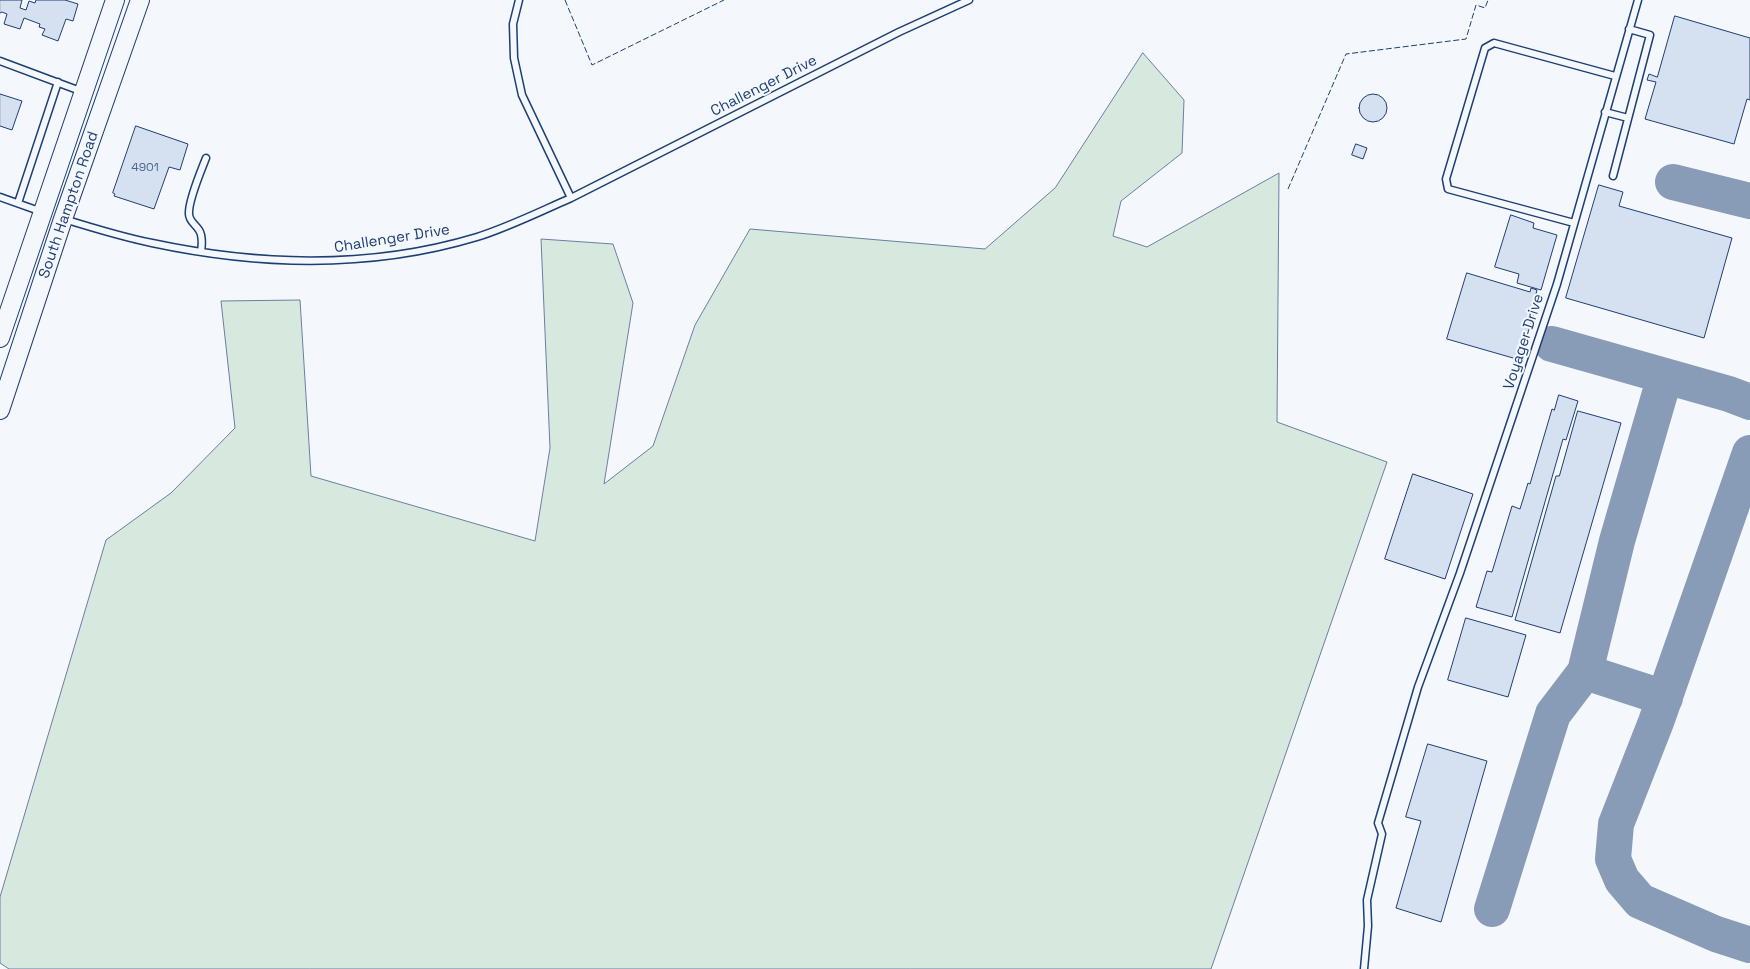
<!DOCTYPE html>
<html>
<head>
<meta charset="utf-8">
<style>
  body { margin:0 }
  canvas { display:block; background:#f4f7fb }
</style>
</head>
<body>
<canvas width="1750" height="969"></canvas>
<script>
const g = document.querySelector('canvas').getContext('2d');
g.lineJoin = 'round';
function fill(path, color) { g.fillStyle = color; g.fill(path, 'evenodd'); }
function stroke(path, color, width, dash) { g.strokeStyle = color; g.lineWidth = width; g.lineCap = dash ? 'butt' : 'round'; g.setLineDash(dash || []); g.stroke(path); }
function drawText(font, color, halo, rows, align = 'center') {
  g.font = font + ' "Space Grotesk",sans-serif'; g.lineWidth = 4; g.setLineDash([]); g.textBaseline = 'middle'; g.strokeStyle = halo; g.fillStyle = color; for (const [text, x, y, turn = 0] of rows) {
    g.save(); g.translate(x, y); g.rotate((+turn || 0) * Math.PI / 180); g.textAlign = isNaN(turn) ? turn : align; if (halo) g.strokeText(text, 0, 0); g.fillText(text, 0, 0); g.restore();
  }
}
const green = new Path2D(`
  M1143,53L1184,100L1182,153L1121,201L1113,236L1147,247L1279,173L1277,422L1387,462L1211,969H9L0,963V897L106,540L171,493L235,428L221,301L300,300L311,476L535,541L550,448L541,239L613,244L633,303L604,484L653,446L695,325L750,229L985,249L1055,188Z`);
fill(green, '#d7e8df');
stroke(green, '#687fa3', 1);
stroke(new Path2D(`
  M1673,182L1750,201
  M1552,344L1729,394L1750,402
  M1750,453L1656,722L1616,824L1613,859L1622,880L1640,901L1716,934L1750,945
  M1585,672L1617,541L1665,376
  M1492,909L1553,714L1585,672L1665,698`), '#889bb7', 36);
const building = new Path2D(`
  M0,0H22L20,8L26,10L29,1L35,3L36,0H65L78,4L73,21L66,19L58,41L42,35L45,29L39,27L40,24L24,18L20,29L4,24L7,14L2,12L0,13Z
  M1675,16L1750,38V100L1747,99L1734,144L1645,119L1656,82L1647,80L1649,74L1657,77Z
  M1359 108a14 14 0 1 1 28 0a14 14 0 1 1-28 0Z
  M0,94L22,101L12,130L0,126Z
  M136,126L188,144L180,170L169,167L154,209L114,196L115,194L113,193Z
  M1356,144L1367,148L1363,159L1352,155Z
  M1599,185L1623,192L1619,206L1732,238L1704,338L1566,298Z
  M1511,215L1534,223L1533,228L1557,235L1541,290L1517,283L1519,274L1495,267Z
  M1467,273L1530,292L1531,288L1537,290L1536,294L1539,295L1520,360L1447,339Z
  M1559,395L1578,401L1566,440L1563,439L1512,617L1476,607L1487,571L1492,572L1512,506L1520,509L1528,483L1530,484L1552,409L1554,410Z
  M1578,411L1621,423L1560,633L1515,620L1556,476H1559Z
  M1413,474L1473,494L1445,579L1385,559Z
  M1466,618L1526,635L1508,697L1448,680Z
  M1428,744L1487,761L1441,922L1396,908L1421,821L1406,817Z`);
fill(building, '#d5e0f0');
stroke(building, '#1d3f73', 1);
const service = new Path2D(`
  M0,61L83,92
  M1605,112L1628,118
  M1613,176L1650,35L1629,29
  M0,197L42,212
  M571,198L899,32L969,0
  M18,203L58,82
  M64,219C93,228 122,237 152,243C260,266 371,269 477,237C509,227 541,211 571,198L522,95L514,58L513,24L519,0
  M1574,223L1448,189L1446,179L1485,48L1494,43L1615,76
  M201,252C202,245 203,236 199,230C195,224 189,221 189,214C188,201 201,171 206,158
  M1364,969L1368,926L1367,900L1382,834L1378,823L1418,687L1460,573L1557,284L1638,0`);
const secondary = new Path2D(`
  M0,338L115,0
  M0,410L63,219L140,0`);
stroke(service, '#1d3f73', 9);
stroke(secondary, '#1d3f73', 20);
stroke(service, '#f4f7fb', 6);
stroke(secondary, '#f4f7fb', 18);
stroke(new Path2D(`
  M565,0L592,65L724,0
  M1288,189L1346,54L1466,39L1476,5L1485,8L1488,0`), '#1d3f73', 1, [6, 2.5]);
drawText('12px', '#4b6792', null, [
  ["4901",145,168]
]);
drawText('15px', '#1d3f73', '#f4f7fb', [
  ["Challenger Drive",764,86,-27],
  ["South Hampton Road",69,205,-71],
  ["Challenger Drive",392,239,-9],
  ["Voyager Drive",1524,342,-72]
]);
</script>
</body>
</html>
